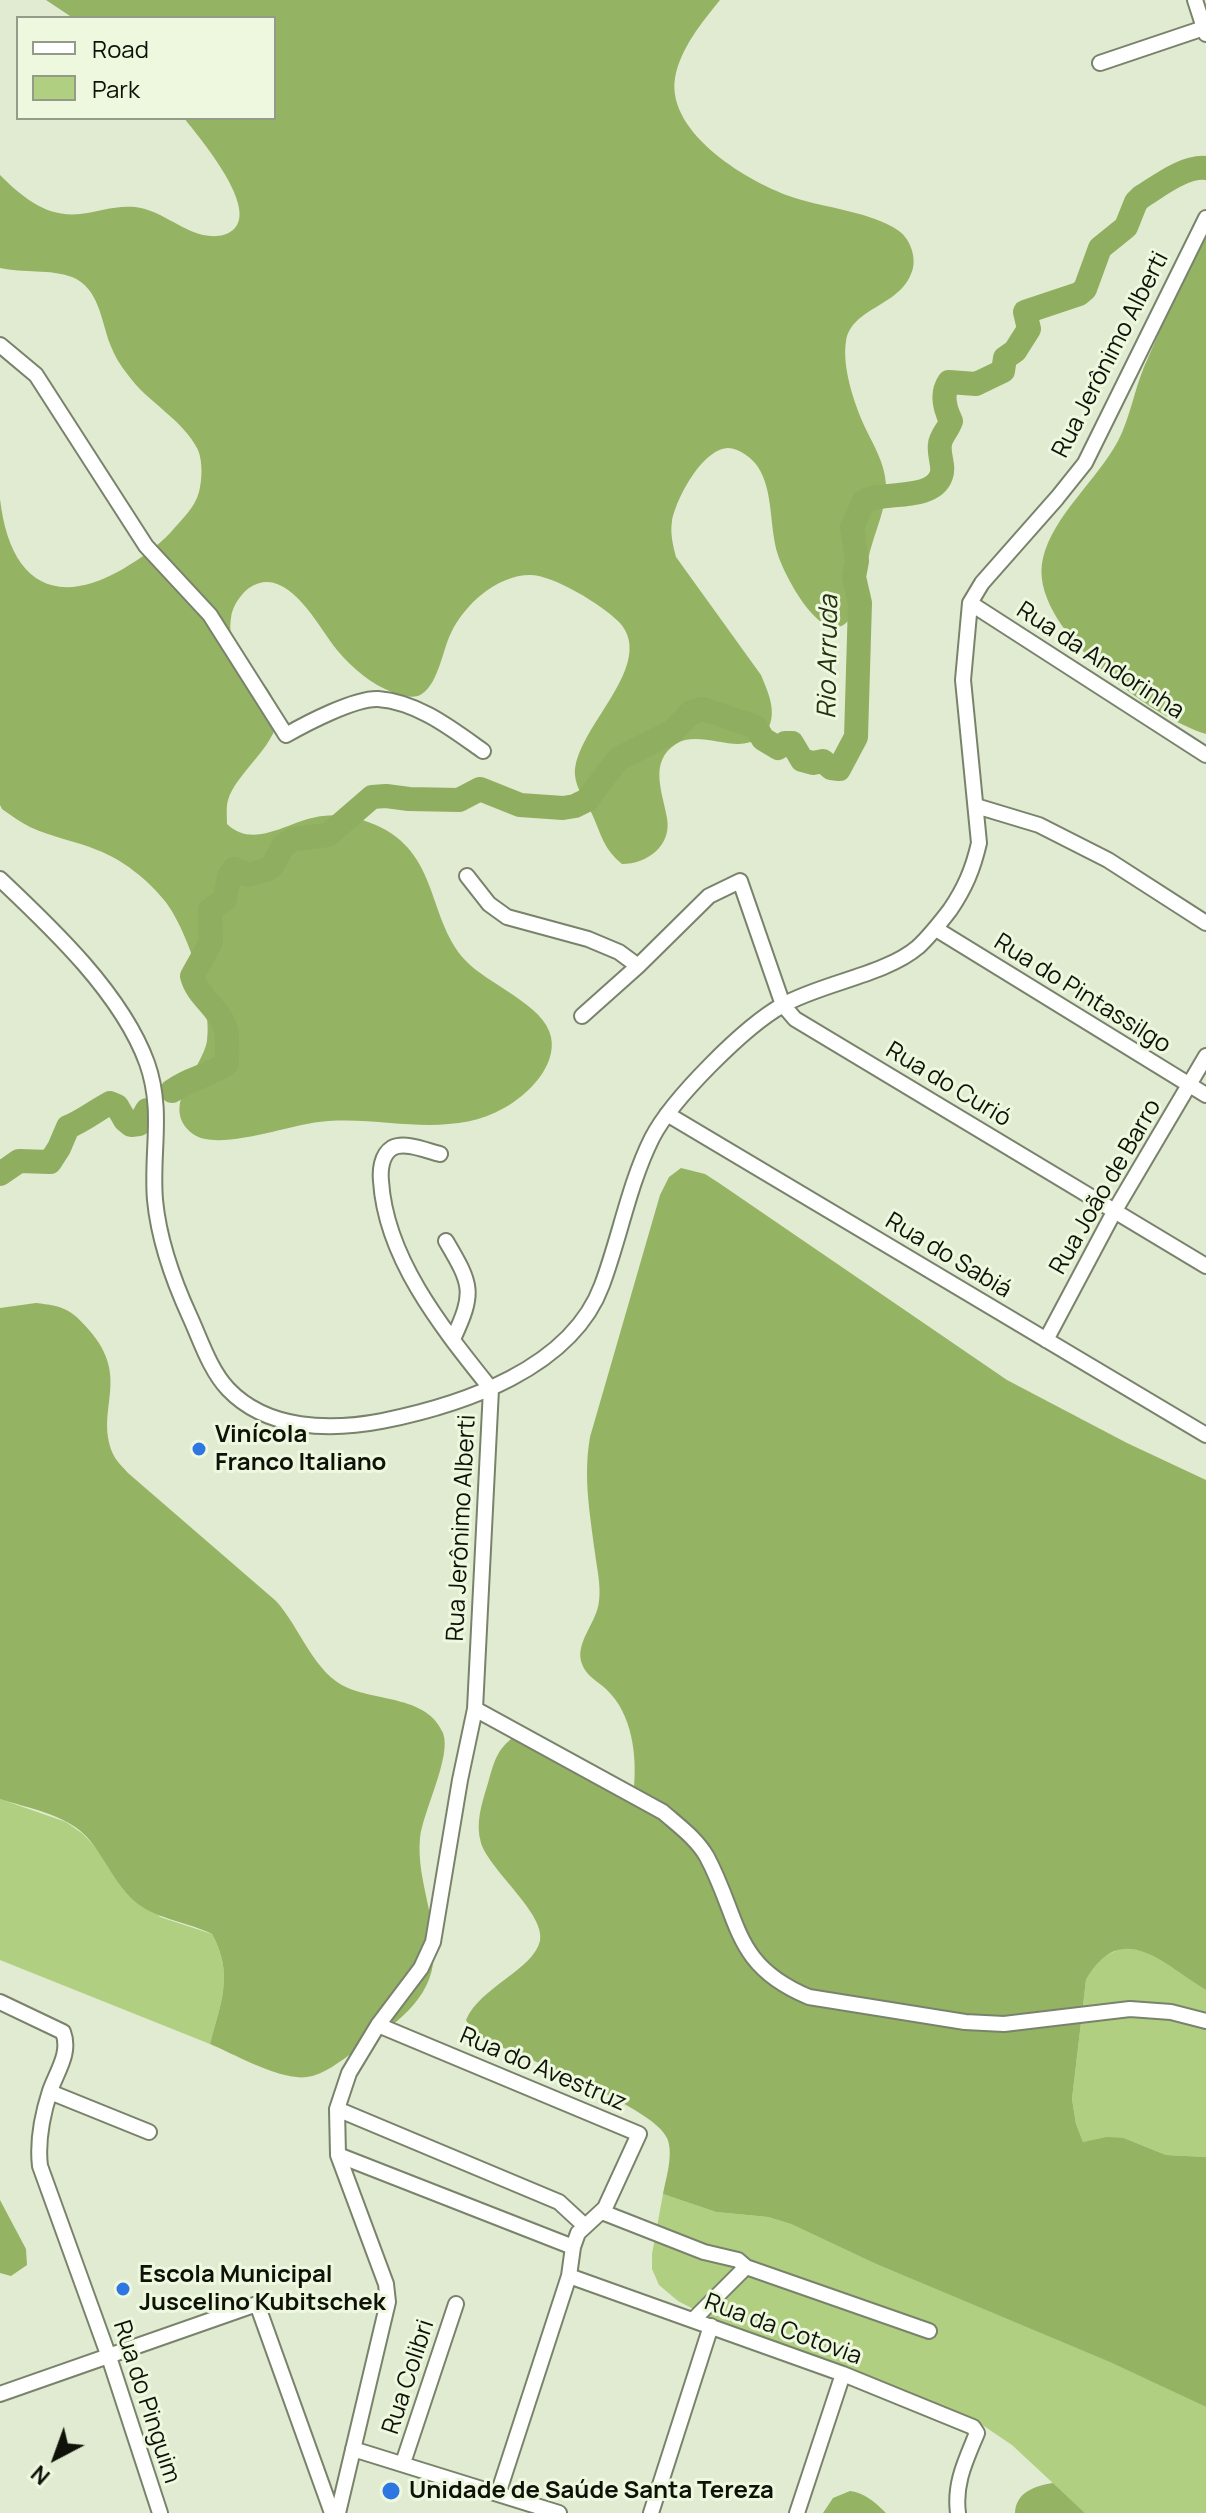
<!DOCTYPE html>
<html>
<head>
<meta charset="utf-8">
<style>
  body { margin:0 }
  #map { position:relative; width:1206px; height:2513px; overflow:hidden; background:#e0ebd1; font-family:Manrope,sans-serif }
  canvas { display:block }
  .legend { position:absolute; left:16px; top:16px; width:260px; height:104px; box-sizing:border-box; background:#edf8de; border:2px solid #949c89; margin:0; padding:10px 14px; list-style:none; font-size:24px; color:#0e1209 }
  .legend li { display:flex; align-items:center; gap:16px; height:40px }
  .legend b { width:40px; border:2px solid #949c89 }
  .north { position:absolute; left:16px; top:2417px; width:80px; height:80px; -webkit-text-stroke:6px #edf8de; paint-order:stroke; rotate:221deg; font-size:22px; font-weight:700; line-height:32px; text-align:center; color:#0e1209 }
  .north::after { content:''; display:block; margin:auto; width:28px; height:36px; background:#0e1209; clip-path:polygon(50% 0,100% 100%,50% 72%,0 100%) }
</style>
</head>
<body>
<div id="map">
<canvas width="1206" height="2513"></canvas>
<ul class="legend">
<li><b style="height:10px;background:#fff"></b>Road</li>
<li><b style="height:22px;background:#b0cf81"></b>Park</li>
</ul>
<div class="north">N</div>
</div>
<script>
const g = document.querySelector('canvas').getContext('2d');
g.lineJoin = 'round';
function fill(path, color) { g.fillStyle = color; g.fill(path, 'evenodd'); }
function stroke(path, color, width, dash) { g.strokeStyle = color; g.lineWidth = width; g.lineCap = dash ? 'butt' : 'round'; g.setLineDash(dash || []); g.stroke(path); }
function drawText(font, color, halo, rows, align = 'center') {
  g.font = font + ' Manrope,sans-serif'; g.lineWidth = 6; g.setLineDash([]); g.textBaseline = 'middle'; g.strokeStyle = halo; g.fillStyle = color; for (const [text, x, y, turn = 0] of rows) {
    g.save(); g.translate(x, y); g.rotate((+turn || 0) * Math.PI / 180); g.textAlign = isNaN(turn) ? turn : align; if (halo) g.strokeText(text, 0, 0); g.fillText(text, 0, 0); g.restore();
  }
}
fill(new Path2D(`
  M0,1799L66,1822L83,1834L160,1917L212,1934C234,1974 221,2002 210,2044L0,1960Z
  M1128,1947L1154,1954L1206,1990V2157L1166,2155L1124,2138L1083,2142L1076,2124L1072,2099L1086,1980C1098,1959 1104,1954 1128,1947Z
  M663,2194L716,2212L768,2217L791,2224L876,2264L1111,2362L1206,2407V2513H1085L1012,2445L975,2420L734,2330L678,2301L659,2285L652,2269V2254Z`), '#b0cf81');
fill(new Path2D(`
  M46,0H720C702,22 680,49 675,78C666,134 751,184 795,198C826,208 872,212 899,231C909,238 916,255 913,268C903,307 852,306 846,341C842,366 853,400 863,423C872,443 885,462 886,485C887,509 872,537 868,561C864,580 862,609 846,623C820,645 784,574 778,555C769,527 774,492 758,467C752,458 739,448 728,448C702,449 676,499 672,521C670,534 673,545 676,557L761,675C771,699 779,717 762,739C754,741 746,744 738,744C719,744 693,733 676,744C648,762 663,793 667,818C672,846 647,864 622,864C603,848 602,836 592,814C586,802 576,789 575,775C573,729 659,665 619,622C602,605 554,575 530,575C497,575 464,605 451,633C442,651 438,688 418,696C410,698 401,696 394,693C371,684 353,669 337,650C318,627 287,562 249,588C240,595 232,607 231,618C224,661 272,674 277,712C282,742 236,772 228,800C226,807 227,816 227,824C255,851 290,819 323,816C338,814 354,816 368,822C441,848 425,916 465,960C487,984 545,1005 551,1037C557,1066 528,1095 504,1108C470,1128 429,1126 390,1123C366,1121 343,1119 319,1122C289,1125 217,1152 193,1134C158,1107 202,1070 207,1041C213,1006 186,926 164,900C148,880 122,859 97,850C76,841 51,837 30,827C20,822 11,815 2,809L0,805V499C9,577 50,611 123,569C141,558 157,547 171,532C181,520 195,508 199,492C202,480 203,462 198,450C183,419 148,403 128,375C120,365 114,355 110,344C101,320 99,288 72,277C51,269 23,273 0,268V175C22,197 47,218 80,214C98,212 115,205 135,207C160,210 179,229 203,235C214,237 224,237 233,230C260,208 198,136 184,118H274V18H73Z
  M1206,222V734C1150,717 1026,626 1043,558C1053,516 1097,480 1118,441C1130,418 1134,391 1144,367C1165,319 1186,271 1206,222Z
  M681,1168L705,1174L719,1183L1007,1380L1127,1443L1206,1480V1990C1164,1965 1122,1917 1086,1980L1072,2099L1076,2124L1083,2142L1107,2137L1124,2138L1166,2155L1206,2157V2407L1110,2362L876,2264L791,2224L768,2217L716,2212L663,2194C666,2178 674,2154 667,2138C655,2108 523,2057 488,2041L472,2030L466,2020C480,1987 533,1970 540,1941C546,1914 490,1871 481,1843C475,1823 482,1803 488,1783C495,1759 497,1748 519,1733L621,1789L634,1787C637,1755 632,1714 607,1690C599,1682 586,1676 582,1664C574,1643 597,1623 599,1601C601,1585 597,1569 595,1553C590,1514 583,1477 590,1437L660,1195L669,1177Z
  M36,1303C63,1306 71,1309 89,1330C132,1379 94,1409 113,1454C116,1461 123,1467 128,1473L276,1601C300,1627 314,1674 348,1688C379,1701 428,1697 443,1733C452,1756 423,1811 420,1838C416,1881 439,1922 433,1964C427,2006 386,2030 354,2052C340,2061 324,2075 307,2077C281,2081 234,2054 210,2044C221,2002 234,1974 212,1934C188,1922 160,1920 138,1904C115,1886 105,1856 85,1835C64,1814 27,1808 0,1799V1308Z
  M0,2200L26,2249L27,2265L11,2276L0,2273Z
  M1053,2483L1085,2513H1015C1016,2492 1035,2486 1053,2483Z
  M850,2491C865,2493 875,2502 886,2513H823L833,2498Z`), '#94b363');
stroke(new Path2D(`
  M172,1091C191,1077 208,1077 227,1063C227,1053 228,1040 226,1030C220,1008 197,997 192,976L211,942L210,910L225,899L229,876L234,869L248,875L266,870L273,865L283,846L293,839L328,835L372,797L386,796L409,799L459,800L480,789L520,805L563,808L575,806L587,800L618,759L672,732L691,712L703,709L756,727L763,739L778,748L785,743H792L802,760L813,763L823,761L831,768L839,769L856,737L860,603L854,577L857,561L852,527L864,501C884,491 932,501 941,476C945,466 938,455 940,444C941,436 948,430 951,421C945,409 941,394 949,382L976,384L1003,371L1005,358L1015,351L1029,329L1025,312L1079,294L1085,289L1100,248L1126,227L1136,202L1141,197C1159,186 1184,166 1206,168
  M0,1174L19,1161L50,1162L59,1148L68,1127C83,1121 95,1111 110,1103L117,1106L125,1120L131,1125L139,1124L147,1110`), '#90ae5f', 24);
const minor = new Path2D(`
  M1195,0L1206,34
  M1100,63L1204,28
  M0,345L36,375L146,546L210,615L286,735C307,723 355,698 378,699C418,702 452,729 483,751
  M970,603L1206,755
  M976,806L1039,825L1108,860L1206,923
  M467,876L489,904L507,917L588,939L619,952L638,966
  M0,879C52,928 122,994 147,1063C164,1111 151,1152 155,1200C159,1242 173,1280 190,1317C201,1341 210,1370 228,1389C267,1430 330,1431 382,1421C462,1405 571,1369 602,1285C620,1237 629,1184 652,1138C672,1099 745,1026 783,1005C822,983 885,975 918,947C930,936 940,923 950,910C965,888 973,869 979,843L963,680L970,603L982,583L1057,498L1085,463L1206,218
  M936,929L1206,1095
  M582,1016L638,966L709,896L740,881L783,1005L795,1019L1206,1266
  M667,1114L1206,1435
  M440,1154C427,1151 405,1141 392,1148C381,1155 380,1171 381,1181C386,1260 444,1330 491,1389
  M446,1241C472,1285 475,1292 453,1339
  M1046,1340L1114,1212L1206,1056
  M475,1709L663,1812C679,1826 697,1839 707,1857C741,1921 732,1965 809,1997L965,2022L1004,2024L1130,2009L1171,2012L1206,2021
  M0,2002L63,2032C71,2053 57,2071 50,2091C42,2116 37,2141 40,2166L109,2357L160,2513
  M378,2025L639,2134L605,2208L578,2233L573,2247L569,2276L498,2494
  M50,2092L149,2132
  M337,2109L559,2202L585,2226
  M338,2155L573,2247
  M602,2212L704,2252L738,2260L746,2267
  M569,2276L843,2374L973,2427L977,2433C966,2460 954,2483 958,2513
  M693,2320L746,2267L929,2331
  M0,2394L257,2304L332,2513
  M353,2449L559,2513
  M403,2463L456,2304
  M338,2513L388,2302L386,2284L338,2155L337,2109L349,2073L378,2025L421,1968L433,1942L460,1780L475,1709L491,1389
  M651,2513L711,2326
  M797,2513L843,2374`);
stroke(minor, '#79836b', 18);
stroke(minor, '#fff', 14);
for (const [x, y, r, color] of [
  [199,1449,8,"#2e77e3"],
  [123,2289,8,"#2e77e3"],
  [391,2491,10,"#2e77e3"]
]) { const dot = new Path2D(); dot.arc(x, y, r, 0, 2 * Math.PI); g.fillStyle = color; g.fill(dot); stroke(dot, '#edf8de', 3); }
drawText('24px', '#0e1209', '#edf8de', [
  ["Rua Jerônimo Alberti",1111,355,-63],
  ["Rua da Andorinha",1100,661,33],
  ["Rua do Pintassilgo",1082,994,32],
  ["Rua do Curió",948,1085,31],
  ["Rua João de Barro",1106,1187,-60],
  ["Rua do Sabiá",948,1256,31],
  ["Rua Jerônimo Alberti",462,1528,-87],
  ["Rua do Avestruz",543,2070,23],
  ["Rua da Cotovia",783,2330,20],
  ["Rua Colibri",409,2377,-72],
  ["Rua do Pinguim",146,2402,72]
]);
drawText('bold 24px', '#0e1209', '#edf8de', [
  ["Vinícola",215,1435],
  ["Franco Italiano",215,1463],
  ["Escola Municipal",139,2275],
  ["Juscelino Kubitschek",139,2303],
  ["Unidade de Saúde Santa Tereza",409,2491]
], 'left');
drawText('italic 26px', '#25310f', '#edf8de', [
  ["Rio Arruda",829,657,-89]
]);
</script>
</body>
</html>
